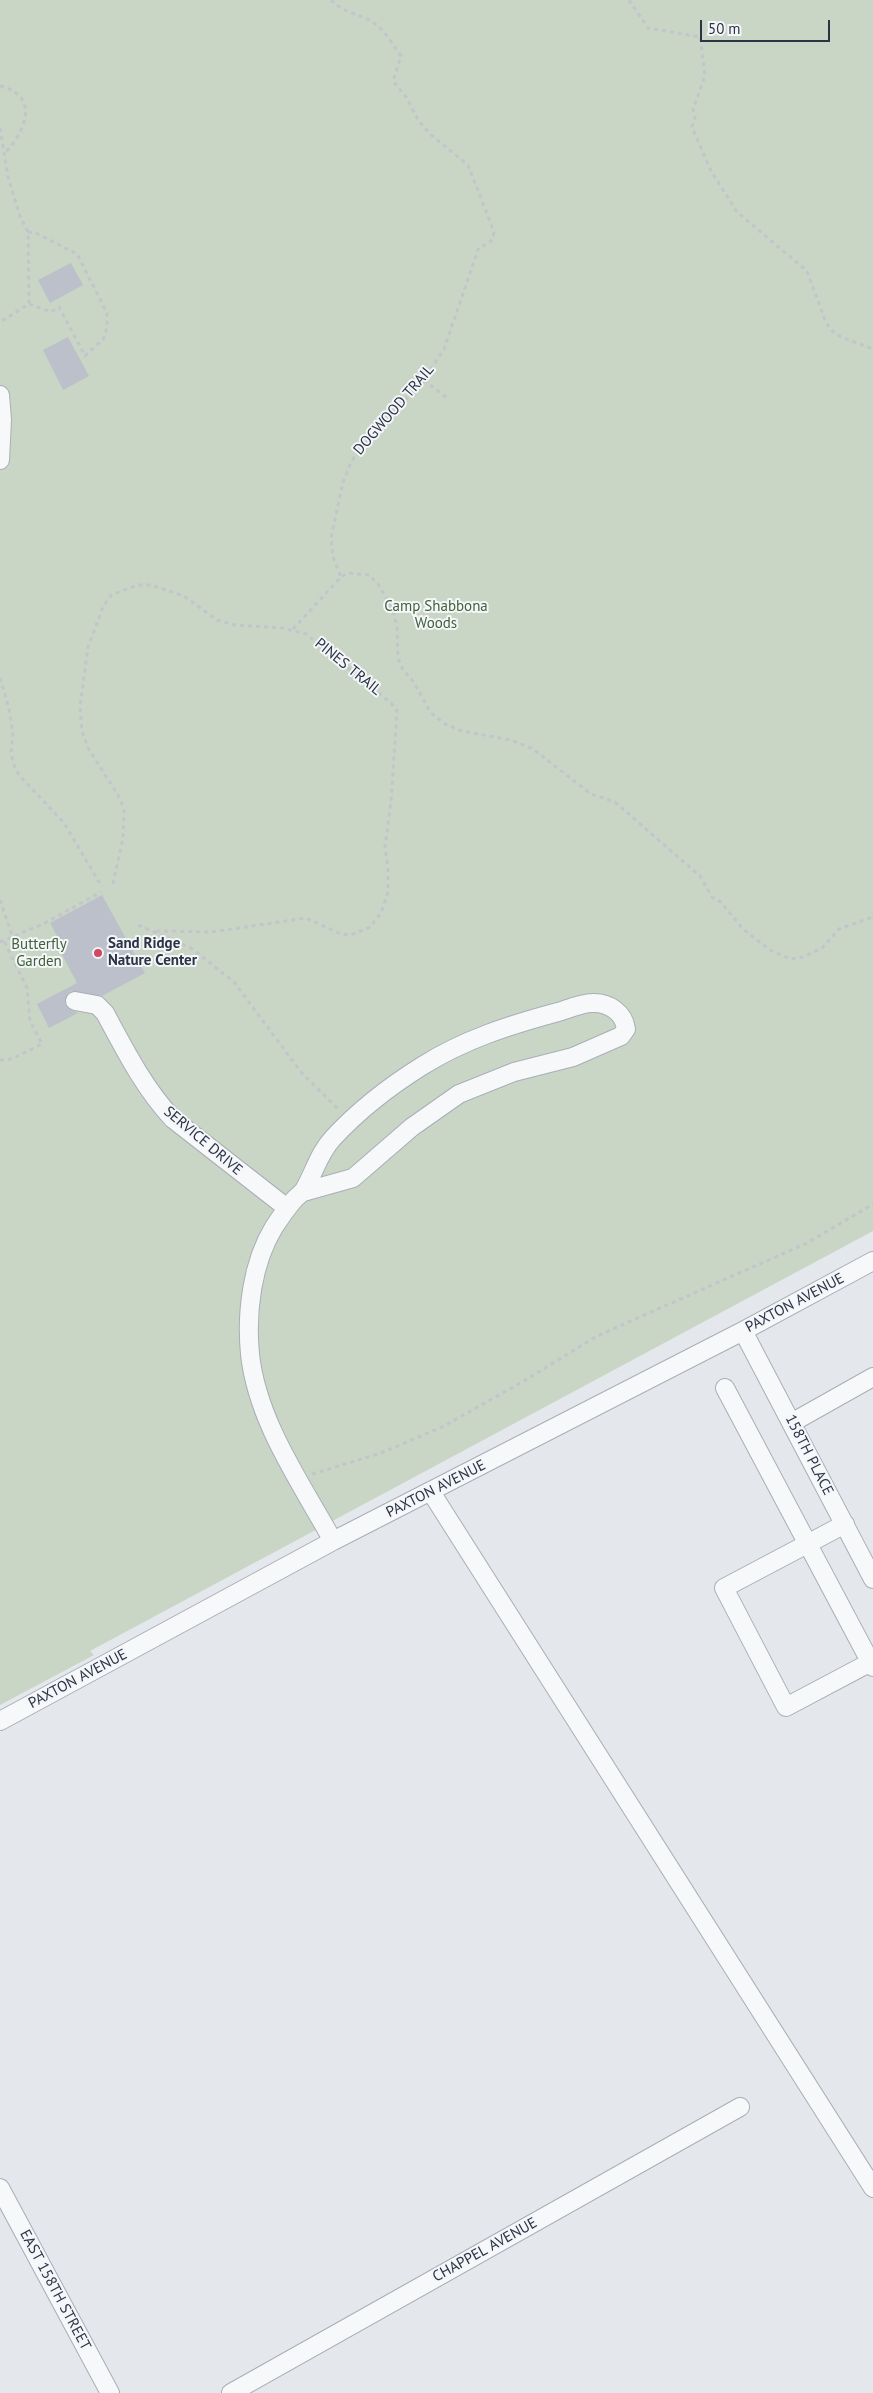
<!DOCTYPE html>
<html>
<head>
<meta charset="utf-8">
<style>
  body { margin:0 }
  #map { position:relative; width:873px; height:2393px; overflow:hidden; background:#e4e7ec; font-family:"PT Sans",sans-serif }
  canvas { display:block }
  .scale { position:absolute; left:700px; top:20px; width:130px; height:22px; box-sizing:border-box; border:2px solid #2b3445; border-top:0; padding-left:6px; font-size:15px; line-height:18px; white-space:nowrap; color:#2b3445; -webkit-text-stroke:4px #f4f6f9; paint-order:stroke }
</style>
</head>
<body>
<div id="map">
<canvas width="873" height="2393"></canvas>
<div class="scale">50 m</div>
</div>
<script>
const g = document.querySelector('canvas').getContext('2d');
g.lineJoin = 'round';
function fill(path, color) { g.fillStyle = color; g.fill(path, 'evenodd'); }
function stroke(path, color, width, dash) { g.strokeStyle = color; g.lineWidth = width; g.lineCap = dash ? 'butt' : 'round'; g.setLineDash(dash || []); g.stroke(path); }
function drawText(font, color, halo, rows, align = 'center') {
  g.font = font + ' "PT Sans",sans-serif'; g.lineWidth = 4; g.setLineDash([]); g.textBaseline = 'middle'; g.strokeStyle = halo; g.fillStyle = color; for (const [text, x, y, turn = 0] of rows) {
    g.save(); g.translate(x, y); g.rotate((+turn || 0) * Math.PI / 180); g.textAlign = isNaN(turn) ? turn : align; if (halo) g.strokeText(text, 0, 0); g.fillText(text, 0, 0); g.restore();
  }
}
fill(new Path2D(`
  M0,0H873V1231L90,1651L94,1655L0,1705Z`), '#c9d6c5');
fill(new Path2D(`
  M71,263L83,285L50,303L38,280Z
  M68,337L89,376L63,390L43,350Z
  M102,895L145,973L102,996L71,991L67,995L65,1004L69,1009L78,1013L49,1028L37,1004L77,983L57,945L61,943L50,923Z`), '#bbc0ca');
const minor = new Path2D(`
  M0,395L2,420L0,460
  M75,1001L97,1005L105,1013C125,1050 144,1088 173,1119L287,1208
  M303,1192L353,1178L412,1127L459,1094L514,1072L573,1057L621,1036L626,1029C624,1013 609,1002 592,1003C582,1003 568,1009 558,1012C510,1025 465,1039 422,1066C390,1086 358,1111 333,1138C319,1153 314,1173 304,1190C301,1194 296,1197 293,1201C286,1209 280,1218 274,1227C252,1263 246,1312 250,1354C257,1421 301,1483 333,1541
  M743,1331L873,1579
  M725,1388L873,1667
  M793,1422L873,1377
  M431,1492L873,2188
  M845,1524L724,1588L786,1707L871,1662
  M0,1721L333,1541L743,1331L873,1261
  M0,2188L110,2393
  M231,2393L740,2107`);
stroke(minor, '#a9aeb7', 20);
stroke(new Path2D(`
  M331,0C345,15 365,14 379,27C388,35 394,47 401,56L393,81L407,98L418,120L430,134L468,165L494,232C493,242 489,244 479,247L444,349L424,380L363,445L351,462L343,482L331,538L333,557L341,577
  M629,0L648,28L700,37L705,76L693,109L695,118L692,127L711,171L737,212L807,271L825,320L831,330L841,337L873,349
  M0,86C41,96 25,132 5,153
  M0,128L8,177L20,216L28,232L29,304L0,322
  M28,232L36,233L77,254L107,313V327L104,338L85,356L59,307L51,312L29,304
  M424,380L446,397
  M293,629L341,577L348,573L369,575L378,584L393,610L397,628L398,658L403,670L413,681L431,713L445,724L462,731L511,740L533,749L591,794L615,802L700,876L712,897L721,902L743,929L770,950L790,959L803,957L822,948L839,929L870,918L873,913
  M0,678L9,708L13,735L11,752L13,763L19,775L64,823L102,887
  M113,884L123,838L124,809L118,795L88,748L82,731L80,707L88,647L103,607L111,595L138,585H151L184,596L217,620L235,625L282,628L306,634L391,703L397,711L391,802L385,847L388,867V892L381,913L370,927L351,935L341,934L306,918L212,932L156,931
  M0,900L13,938
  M138,925L191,948L234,982L301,1072L339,1110
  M0,942L43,924L101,892
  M0,1060L12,1059L42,1044L30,1021L27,988L4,941
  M312,1474L381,1453L442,1427L524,1381L597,1336L807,1243L873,1204`), '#c2c5cb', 3, [4, 4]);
stroke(minor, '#f7f8fa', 18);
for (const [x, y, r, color] of [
  [98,953,5,"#d1495b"]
]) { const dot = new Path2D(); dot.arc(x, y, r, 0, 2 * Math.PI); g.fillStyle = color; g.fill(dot); stroke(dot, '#f4f6f9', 2); }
drawText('15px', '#2b3445', '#f4f6f9', [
  ["DOGWOOD TRAIL",394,410,-49],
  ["PINES TRAIL",348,667,39],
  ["SERVICE DRIVE",203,1141,40],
  ["PAXTON AVENUE",795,1303,-28],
  ["158TH PLACE",809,1455,63],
  ["PAXTON AVENUE",436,1489,-27],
  ["PAXTON AVENUE",78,1679,-28],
  ["CHAPPEL AVENUE",485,2250,-29],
  ["EAST 158TH STREET",55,2290,62]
]);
drawText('15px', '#3f6138', '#f4f6f9', [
  ["Camp Shabbona",436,607],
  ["Woods",436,624],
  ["Butterfly",39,945],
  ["Garden",39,962]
]);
drawText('bold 15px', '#2b3445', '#f4f6f9', [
  ["Sand Ridge",108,944],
  ["Nature Center",108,961]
], 'left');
</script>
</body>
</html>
